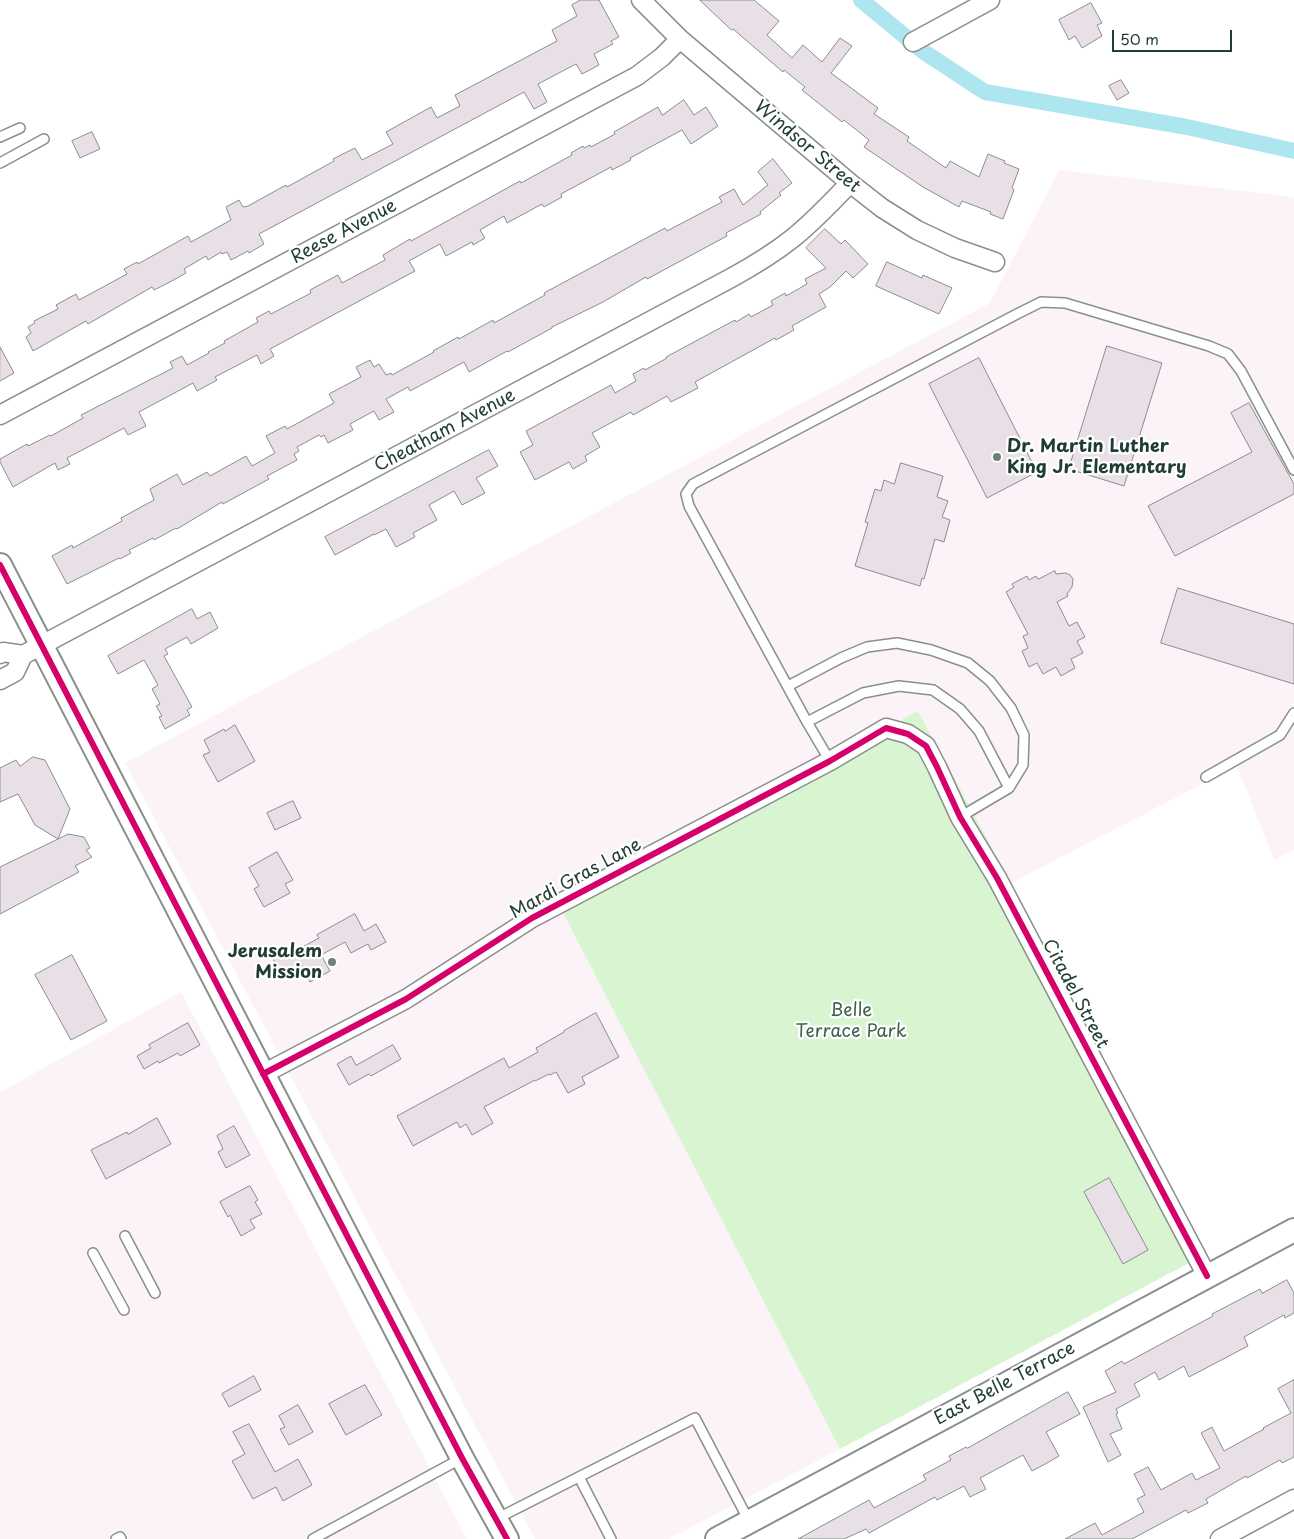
<!DOCTYPE html>
<html>
<head>
<meta charset="utf-8">
<style>
  body { margin:0 }
  #map { position:relative; width:1294px; height:1539px; overflow:hidden; background:#fff; font-family:"Playpen Sans",sans-serif }
  canvas { display:block }
  .scale { position:absolute; left:1112px; top:30px; width:120px; height:22px; box-sizing:border-box; border:2px solid #1f3d34; border-top:0; padding-left:6px; font-size:15px; line-height:18px; white-space:nowrap; color:#1f3d34; -webkit-text-stroke:4px #fff; paint-order:stroke }
</style>
</head>
<body>
<div id="map">
<canvas width="1294" height="1539"></canvas>
<div class="scale">50 m</div>
</div>
<script>
const g = document.querySelector('canvas').getContext('2d');
g.lineJoin = 'round';
function fill(path, color) { g.fillStyle = color; g.fill(path, 'evenodd'); }
function stroke(path, color, width, dash) { g.strokeStyle = color; g.lineWidth = width; g.lineCap = dash ? 'butt' : 'round'; g.setLineDash(dash || []); g.stroke(path); }
function drawText(font, color, halo, rows, align = 'center') {
  g.font = font + ' "Playpen Sans",sans-serif'; g.lineWidth = 4.5; g.setLineDash([]); g.textBaseline = 'middle'; g.strokeStyle = halo; g.fillStyle = color; for (const [text, x, y, turn = 0] of rows) {
    g.save(); g.translate(x, y); g.rotate((+turn || 0) * Math.PI / 180); g.textAlign = isNaN(turn) ? turn : align; if (halo) g.strokeText(text, 0, 0); g.fillText(text, 0, 0); g.restore();
  }
}
fill(new Path2D(`
  M1059,170L1269,194L1294,198V850L1274,860L1237,766L1011,883L918,711L558,903L840,1449L669,1539H535L125,763L990,303Z
  M181,992L467,1539H0V1092Z`), '#fbf3f8');
fill(new Path2D(`
  M918,711L1011,883L1204,1255L840,1449L558,903Z`), '#d8f4d1');
stroke(new Path2D(`
  M861,0L924,52L985,92L1187,127L1294,151`), '#aee6f0', 16);
const building = new Path2D(`
  M581,0H599L619,37L611,41L613,44L594,54L599,65L582,74L576,64L538,84L547,102L534,109L524,92L259,234L264,244L249,253L248,251L231,260L227,252L222,254L221,252L208,260L206,256L184,269L186,273L168,283L154,290L152,287L88,324L86,321L33,351L26,337L31,333L28,327L35,323L34,321L58,309L56,305L76,294L79,300L127,274L124,269L137,262L138,264L188,236L191,242L231,220L226,207L239,200L243,207L248,206L286,185L287,187L334,161L333,159L355,148L362,160L393,144L386,132L431,107L437,118L460,106L455,95L557,41L552,30L577,16L572,5Z
  M700,0H754L779,21L767,35L792,58L803,45L822,62L840,38L852,46L831,73L878,108L874,114L909,137L907,141L946,168L950,161L979,177L988,154L1005,161L1004,163L1019,169L1012,188L1014,190L1003,219L990,214L991,212L962,201L959,207L923,187L864,147L869,140L844,120L842,122L802,90L805,87L784,70L783,72L733,29L732,30Z
  M1091,3L1102,23L1097,25L1102,36L1082,48L1075,36L1069,40L1059,20Z
  M1121,80L1129,93L1117,100L1109,86Z
  M684,100L694,115L706,107L718,126L691,144L682,130L630,158L631,160L612,170L611,167L561,194L562,197L544,207L542,204L507,223L504,216L480,230L485,238L473,245L472,242L446,256L440,244L409,261L415,271L270,349L274,356L261,364L257,355L215,377L217,380L197,391L193,383L139,412L146,426L128,435L124,428L67,458L70,464L58,470L55,463L13,487L0,462V459L27,444L28,446L50,435L51,436L83,418L81,415L173,368L170,362L182,356L187,365L209,353L208,352L225,343L224,341L258,322L256,318L269,311L271,314L311,293L310,290L338,275L342,283L385,260L383,255L410,239L411,241L520,181L521,183L572,155L571,153L583,146L584,148L590,145L591,147L615,134L614,132L658,107L662,115Z
  M92,132L100,149L80,158L72,141Z
  M773,159L792,183L779,193L781,195L760,212L761,214L726,233L727,236L647,279L646,277L603,302L552,327V328L508,352L507,351L469,372L464,362L410,391L408,387L386,399L394,412L379,420L374,411L350,424L353,430L328,443L324,435L321,437L319,435L297,447L299,451L294,454L297,460L267,476L269,479L223,504L222,502L177,529L176,528L154,540L153,538L129,550L131,553L120,559L119,558L67,584L52,556L72,545L73,548L122,521L121,518L154,500L150,489L177,474L183,485L207,472L210,476L246,456L252,466L275,453L266,436L285,426L287,429L334,403L329,394L361,377L356,367L370,360L374,367L379,364L386,375L391,373L392,375L434,352L433,351L458,337L459,339L493,320L494,323L545,295L544,293L665,228L667,231L722,202L719,197L734,189L743,205L768,185L758,172Z
  M825,229L841,244L845,240L868,264L853,278L846,271L830,287L819,294L826,307L792,326L794,330L776,340L775,338L695,382L698,388L671,402L667,396L633,415L631,412L592,433L600,447L585,456L587,461L573,469L569,462L535,480L520,452L533,445L526,431L611,385L615,393L636,381L633,374L644,368L645,370L667,358L666,357L735,320L736,322L749,314L751,317L773,305L771,301L785,293L786,296L807,284L805,279L826,268L806,248Z
  M887,262L922,278L923,275L952,288L939,314L876,286Z
  M1107,346L1162,363L1124,486L1069,469Z
  M0,347L14,373L0,381Z
  M979,358L1037,472L987,498L929,384Z
  M1249,403L1294,484V494L1175,556L1148,506L1252,452L1231,413Z
  M489,450L498,466L476,478L485,493L462,505L454,491L429,505L437,520L413,533L415,537L396,547L386,529L374,535V534L335,555L325,537Z
  M901,463L943,476L937,497L948,501L942,517L950,520L944,542L935,539L924,579L922,578L920,586L855,566L868,523L865,522L875,489L881,491L884,480L894,484Z
  M1055,571L1056,574L1066,573L1070,575L1073,579L1072,587L1067,594L1068,596L1057,602L1069,626L1077,622L1085,637L1077,641L1083,653L1071,659L1075,668L1061,676L1056,667L1043,674L1037,663L1029,667L1022,651L1028,648L1023,636L1028,634L1006,592L1014,587L1012,584L1027,576L1029,580L1036,576L1038,579Z
  M1178,588L1294,624V684L1161,643Z
  M192,609L197,619L210,612L218,628L191,644L187,637L165,649L168,654L164,656L192,707L187,710L190,715L165,729L159,717L162,716L156,706L160,704L152,689L158,685L144,660L118,674L108,656Z
  M235,725L255,761L218,782L203,755L210,752L204,740L224,729L225,731Z
  M33,757L45,760L70,809L58,839L68,834L84,837L90,848L86,850L92,857L75,866L79,872L0,914V867L58,839L35,825L18,794L0,802V768L16,760L20,766Z
  M293,801L301,818L275,830L267,813Z
  M277,852L293,880L285,884L290,893L264,907L254,889L259,886L249,868Z
  M355,914L364,931L376,924L386,942L371,950L368,944L351,953L345,942L321,955L330,971L310,982L301,964L293,968L292,966L280,972L272,957L294,945L297,950L319,938L317,935Z
  M72,955L107,1021L71,1040L35,975Z
  M596,1013L619,1057L582,1077L585,1084L568,1093L556,1072L550,1075L549,1074L535,1081V1080L484,1107L493,1123L472,1135L466,1124L460,1128L457,1122L413,1146L397,1116L504,1058L509,1068L538,1052L536,1048L564,1032V1031Z
  M188,1023L200,1045L180,1056L178,1053L159,1063L158,1061L144,1069L137,1056L151,1048L149,1045Z
  M393,1045L401,1059L371,1076L369,1074L349,1085L337,1064L351,1056L356,1065Z
  M157,1118L171,1144L106,1179L91,1150L127,1132L128,1134Z
  M234,1126L250,1155L226,1168L218,1152L223,1149L217,1136Z
  M1109,1178L1148,1250L1123,1264L1084,1192Z
  M250,1186L258,1200L255,1202L262,1214L250,1220L255,1228L241,1236L230,1215L228,1217L220,1202Z
  M1287,1280L1294,1293V1313L1285,1318L1284,1315L1244,1337L1248,1346L1189,1377L1184,1366L1159,1380L1155,1372L1134,1384L1140,1396L1116,1409L1118,1413L1116,1414L1122,1429L1110,1434L1121,1455L1108,1462L1083,1407L1116,1392L1105,1371L1122,1361L1124,1364L1213,1316L1212,1314L1260,1289L1262,1293Z
  M254,1376L261,1390L229,1407L222,1394Z
  M1294,1380V1457L1282,1463L1280,1460L1247,1478L1246,1476L1206,1499L1208,1503L1188,1513L1186,1510L1132,1539H1065L1095,1523L1102,1535L1144,1512L1137,1499L1145,1495L1134,1474L1148,1467L1161,1490L1192,1473L1196,1480L1220,1468L1201,1433L1212,1427L1224,1451L1264,1429L1263,1428L1291,1413L1278,1389Z
  M365,1385L382,1415L346,1435L329,1404Z
  M1068,1392L1080,1414L1046,1432L1059,1456L1047,1463L1032,1471L1023,1455L980,1478L986,1489L970,1497L964,1486L937,1500L935,1497L869,1533L866,1529L844,1539H798L869,1500L874,1508L926,1480L923,1475L951,1460L949,1456L966,1447L967,1448Z
  M298,1405L313,1432L289,1445L280,1429L285,1427L279,1416Z
  M249,1424L275,1472L298,1459L312,1485L283,1501L276,1487L253,1499L232,1461L245,1454L233,1432Z`);
fill(building, '#e8e0e6');
stroke(building, '#898f8d', 1);
const service = new Path2D(`
  M0,137L20,128
  M0,163L44,139
  M788,686L841,658L867,647L897,643L931,650L968,663L990,681L1011,708L1024,735L1023,765L1009,788L960,817
  M807,722L863,693L899,686L933,690L960,709L979,731L1009,788
  M830,761L807,722L689,506L686,494L693,484L1017,314L1041,302L1065,303L1209,346L1228,354L1241,371L1294,470
  M1206,777L1280,735L1294,713
  M125,1236L155,1293
  M93,1253L124,1310
  M579,1477L611,1539
  M496,1519L695,1418L749,1521
  M116,1539L120,1537L121,1539
  M313,1539L462,1458`);
const minor = new Path2D(`
  M641,0L680,39L850,183L882,208L917,230L955,248L995,262
  M913,42L990,0
  M0,415L637,76L662,57L680,39
  M0,654L3,652L23,655
  M0,680L15,672L23,655L731,278C753,266 774,253 793,238C814,221 832,202 850,183
  M263,1074L406,999L532,918L830,761L886,728L908,734L926,746L937,767L960,817L997,878L1207,1276
  M1220,1539L1294,1499`);
const tertiary = new Path2D(`
  M0,565L462,1458L507,1539
  M717,1539L1294,1230`);
stroke(service, '#898f8d', 12);
stroke(minor, '#898f8d', 21);
stroke(tertiary, '#898f8d', 26);
stroke(service, '#fff', 9);
stroke(minor, '#fff', 18);
stroke(tertiary, '#fff', 22);
stroke(new Path2D(`
  M0,565L462,1458L507,1539
  M263,1074L406,999L532,918L830,761L886,728L908,734L926,746L937,767L960,817L997,878L1207,1276`), '#d6006c', 6);
for (const [x, y, r, color] of [
  [997,457,5,"#6d817b"],
  [332,962,5,"#6d817b"]
]) { const dot = new Path2D(); dot.arc(x, y, r, 0, 2 * Math.PI); g.fillStyle = color; g.fill(dot); stroke(dot, '#fff', 2); }
drawText('18px', '#1f3d34', '#fff', [
  ["Windsor Street",807,147,40],
  ["Reese Avenue",344,232,-28],
  ["Cheatham Avenue",445,431,-28],
  ["Mardi Gras Lane",576,879,-29],
  ["Citadel Street",1075,994,62],
  ["East Belle Terrace",1005,1384,-28]
]);
drawText('bold 18px', '#1f3d34', '#fff', [
  ["Dr. Martin Luther",1007,447],
  ["King Jr. Elementary",1007,468],
  ["Jerusalem",322,952,"right"],
  ["Mission",322,973,"right"]
], 'left');
drawText('18px', '#3e604c', '#fff', [
  ["Belle",851,1011],
  ["Terrace Park",851,1032]
]);
</script>
</body>
</html>
